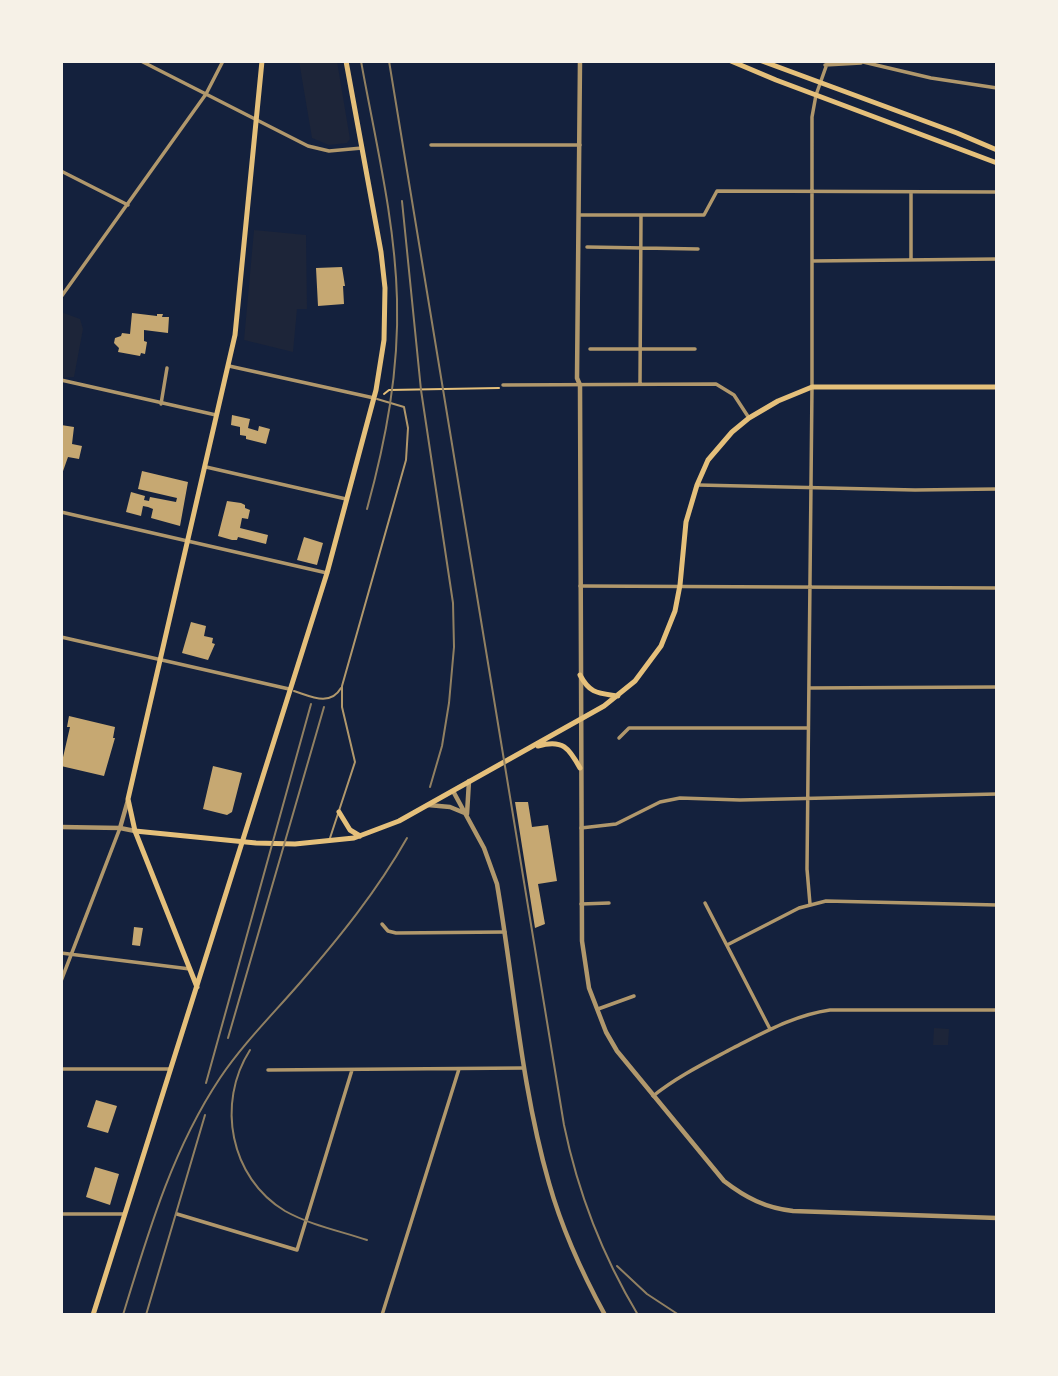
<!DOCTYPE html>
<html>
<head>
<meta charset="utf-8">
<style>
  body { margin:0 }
  #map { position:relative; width:1058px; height:1376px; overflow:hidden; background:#14213d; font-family:"Source Sans 3",sans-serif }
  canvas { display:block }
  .frame { position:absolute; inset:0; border:63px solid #f6f1e7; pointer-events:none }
</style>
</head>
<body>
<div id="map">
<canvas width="1058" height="1376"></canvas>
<div class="frame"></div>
</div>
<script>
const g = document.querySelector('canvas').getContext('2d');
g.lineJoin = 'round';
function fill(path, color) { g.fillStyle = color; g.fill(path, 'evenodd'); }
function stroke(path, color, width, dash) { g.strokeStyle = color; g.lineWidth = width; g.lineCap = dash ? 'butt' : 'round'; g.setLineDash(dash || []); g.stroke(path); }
fill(new Path2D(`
  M299,61H337L350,139L347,143L329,145L312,138Z
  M254,230L306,235L307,309H297L293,352L244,340Z
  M61,312L80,319L83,329L74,377L61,378Z
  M934,1028L949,1029L948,1045H933Z`), '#1d2539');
fill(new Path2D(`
  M342,267L345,286H343L344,304L318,306L316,268Z
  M132,313L157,316V314H163L162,317H169L168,333L144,330V341L147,342L145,354L141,353L140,356L118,352L119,348L114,343L115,338L121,336L122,333L130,334Z
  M232,415L250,419L248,428L258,431L259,426L270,429L266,444L246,439V436L240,435V427L231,425Z
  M61,425L74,427L72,444L82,446L79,459L68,457L62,474Z
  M142,471L188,482L180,526L151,518L153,509L148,507L143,506L141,516L126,512L131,492L145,496L144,500L149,501L150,497L176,502L177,498L138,489Z
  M227,501L241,503L245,505V508L250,510L248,519L242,518L240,528L268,535L266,544L238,537L237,540H232L218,536Z
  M304,537L323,543L317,565L297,560Z
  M191,622L206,626L204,636L213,638L212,643L215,644L208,660L182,653Z
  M69,716L115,727L113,738H115L104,776L61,766L70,727H67Z
  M213,766L242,773L232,812L227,815L203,809Z
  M515,802H528L532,827L548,825L557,881L538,884L545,924L535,928Z
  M134,927L143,928L140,946L132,945Z
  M96,1100L117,1106L108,1133L87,1127Z
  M95,1167L119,1174L110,1205L86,1197Z`), '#c6a872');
stroke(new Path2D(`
  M384,394L389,390L499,388`), '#e5c07b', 2);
stroke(new Path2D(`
  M294,691C310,696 330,707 341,688
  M330,838L355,762L342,707V686L406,460L408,428L404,407L377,399`), '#b1986c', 2);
stroke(new Path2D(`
  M141,61L308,146L329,151L362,148
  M859,61L931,78L997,88
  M825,65L861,63
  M431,145H580
  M61,171L128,205
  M911,192V260
  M579,215H704L717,191L997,192
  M587,247L698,249
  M812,261L997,259
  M61,297L206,94L223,61
  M590,349H695
  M229,366L374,398
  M61,380L216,415
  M640,384L641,215
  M503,385L716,384L734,395L749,418
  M161,404L167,368
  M206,467L346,499
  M698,485L915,490L997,489
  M61,512L327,573
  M580,586L997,588
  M61,637L289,689
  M809,688L997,687
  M619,738L629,728H808
  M581,828L616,824L660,802L680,798L740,800L997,794
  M705,903L770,1029
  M581,904L609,903
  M810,904L807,869L812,387V117L816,95L828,61
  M382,924L388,931L396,933L505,932
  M727,945L799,908L826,901L997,905
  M61,953L190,969
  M61,981L120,828
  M598,1009L634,996
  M61,1069H170
  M268,1070L524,1068
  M653,1096C678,1076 705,1063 733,1048C765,1032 795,1015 830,1010H997
  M61,1214H125
  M177,1214L297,1250L352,1070
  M382,1315L459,1069`), '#b1986c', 3.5);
stroke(new Path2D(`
  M580,61L577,378L580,385L582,941L589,988L606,1032L617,1051L724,1181C746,1198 766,1208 793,1211L997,1218
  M453,791L484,848L497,884C514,983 521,1086 549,1183C562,1229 582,1273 605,1315
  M428,805L450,807L467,814
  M467,814L469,781
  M61,827L120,828L135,831
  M120,828L128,800`), '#b1986c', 4.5);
stroke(new Path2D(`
  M731,61L776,80L997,163
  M762,61L957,133L997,150
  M580,675C590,694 598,693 618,696
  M538,746C563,739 569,748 580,768
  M339,812L350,830L360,836
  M135,831L256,843L295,844L354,838L399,821L604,706L635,681L661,646L675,611L680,585L686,522L697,485L708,460L732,432L749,418L778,401L812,387H997`), '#e5c07b', 5);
stroke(new Path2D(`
  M197,987L135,831L128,799L235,335L262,61
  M93,1315L327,573L376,390L384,340L385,288L381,252L346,61`), '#e5c07b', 5);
stroke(new Path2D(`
  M361,61C375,139 395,220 397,299C399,371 386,440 367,509
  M389,61L564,1125C578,1193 602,1255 638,1315
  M402,201L421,390L453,603L454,647L449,703L442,746L430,787
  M228,1038L324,707
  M250,1050C216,1103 230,1178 285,1211C310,1225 340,1231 367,1240
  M206,1083L311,704
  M617,1266L647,1294L679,1315
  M123,1315C148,1233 172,1150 220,1078C243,1044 272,1015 299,984C339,938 377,891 407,838
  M146,1315L205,1115`), '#918062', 2);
</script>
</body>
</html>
